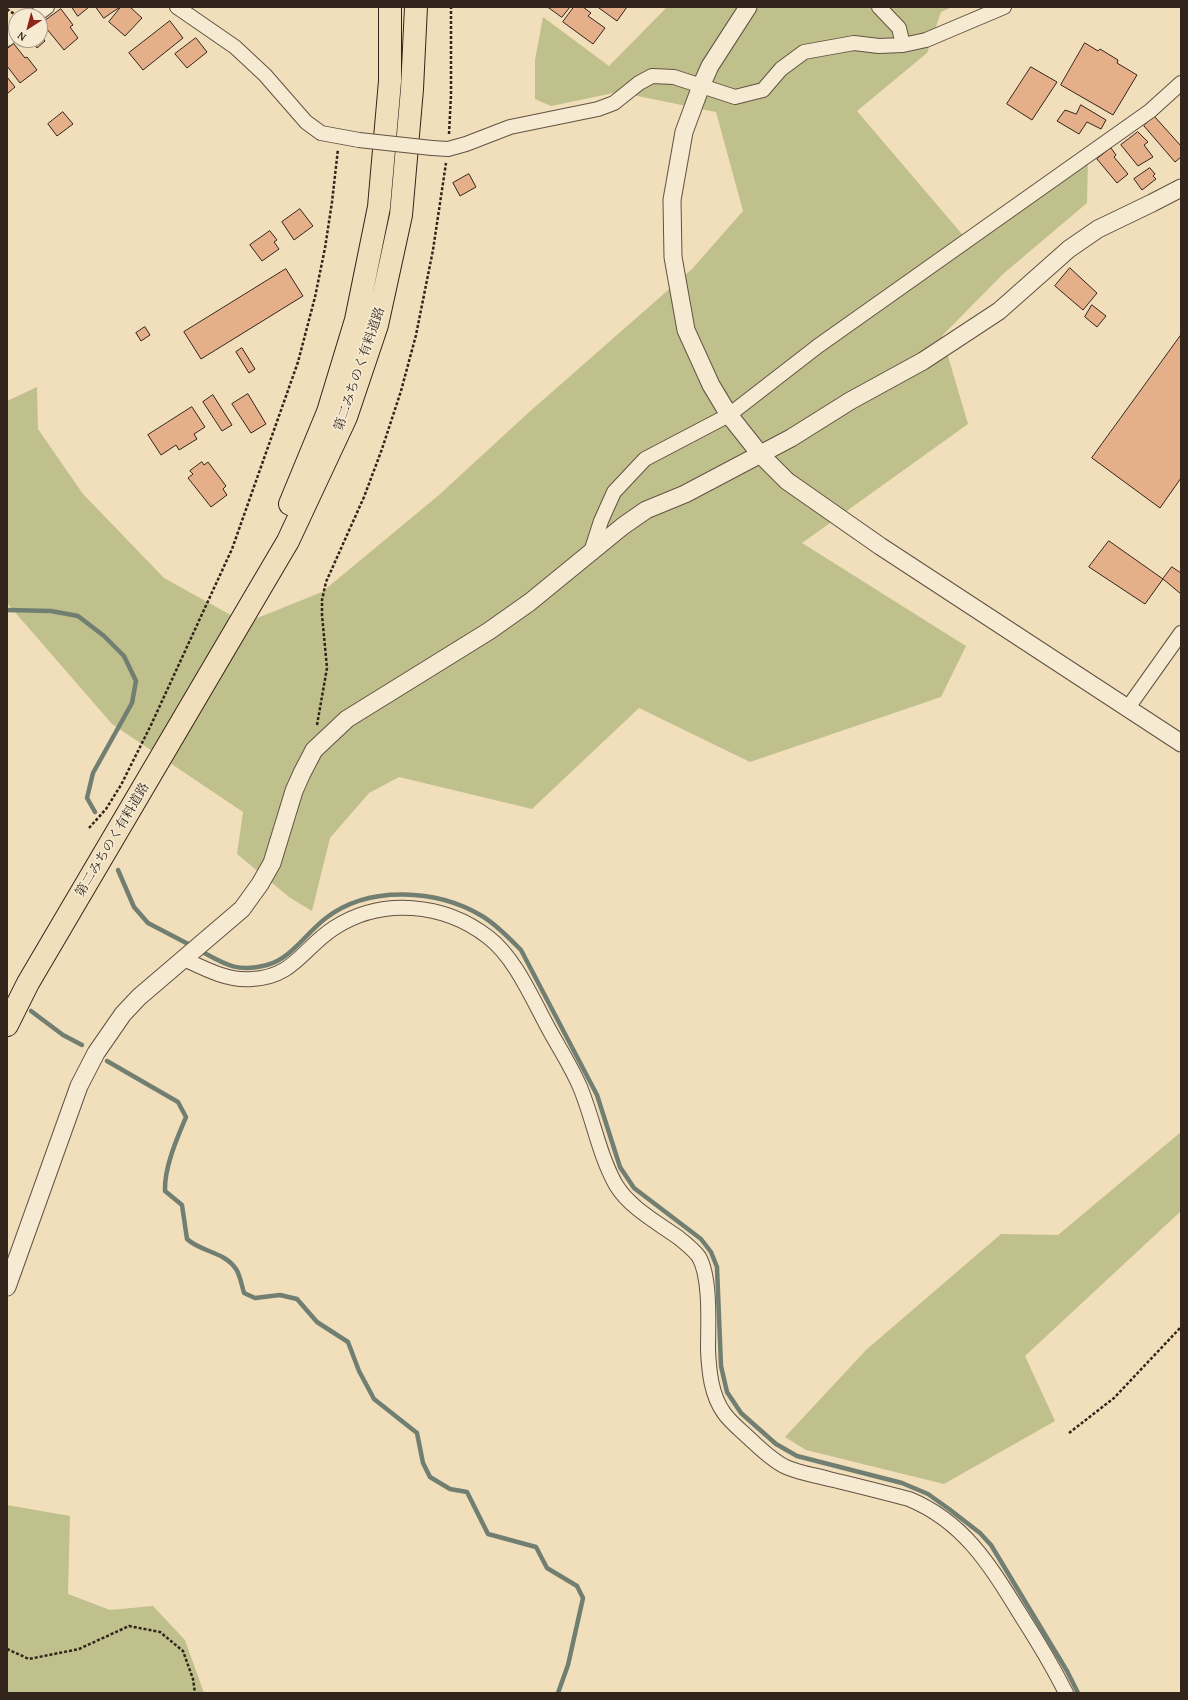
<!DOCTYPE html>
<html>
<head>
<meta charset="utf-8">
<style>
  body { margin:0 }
  #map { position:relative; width:1188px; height:1700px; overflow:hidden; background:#f1deba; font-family:"Gentium Book Plus",serif }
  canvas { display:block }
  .frame { position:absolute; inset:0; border:8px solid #33241b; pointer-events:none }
  .north { position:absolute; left:8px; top:8px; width:40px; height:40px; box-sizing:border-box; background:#f6ead2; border:1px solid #a89b89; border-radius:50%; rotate:216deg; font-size:11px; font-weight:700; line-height:16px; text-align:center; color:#33241b }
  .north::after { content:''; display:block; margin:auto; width:14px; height:18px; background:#8f2418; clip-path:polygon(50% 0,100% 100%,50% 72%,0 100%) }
</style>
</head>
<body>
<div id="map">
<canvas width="1188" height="1700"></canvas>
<div class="frame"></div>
<div class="north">N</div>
</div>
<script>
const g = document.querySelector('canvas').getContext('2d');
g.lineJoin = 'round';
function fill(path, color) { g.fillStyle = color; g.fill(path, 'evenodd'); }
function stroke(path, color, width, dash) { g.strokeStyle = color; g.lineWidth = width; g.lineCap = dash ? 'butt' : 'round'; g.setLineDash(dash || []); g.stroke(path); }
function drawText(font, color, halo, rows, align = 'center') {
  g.font = font + ' "Gentium Book Plus","Noto Serif JP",serif'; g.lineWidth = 3.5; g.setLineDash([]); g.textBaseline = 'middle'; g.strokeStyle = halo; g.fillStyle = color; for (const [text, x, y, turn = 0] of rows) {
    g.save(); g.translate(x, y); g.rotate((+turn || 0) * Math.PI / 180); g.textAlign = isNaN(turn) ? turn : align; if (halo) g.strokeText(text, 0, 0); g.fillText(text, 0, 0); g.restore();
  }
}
fill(new Path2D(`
  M667,7H952L941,12L927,53L857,111L967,240L1088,157L1087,203L1003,274L942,336L968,424L802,543L966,646L941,697L750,762L639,708L532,809L399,777L369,793L330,838L312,911L289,897L237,854L243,812L112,724L7,603V401L37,387L38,429L83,494L164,578L245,623L322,592L439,495L527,414L692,269L743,211L716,112L618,92L551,106L535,99V60L543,17L609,66Z
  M1181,1132V1211L1025,1356L1055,1421L944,1484L806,1450L785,1437L866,1350L1001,1234L1058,1235Z
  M7,1505L70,1516L68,1594L110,1610L153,1606L185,1640L204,1693H7Z`), '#c0c08c');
stroke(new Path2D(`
  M7,610L51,611L78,616L104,636L124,656L136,681L132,703L93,773L87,798L95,812
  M118,870L134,907L148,923L192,946
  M199,950C225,964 236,973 267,965C291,959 307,932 326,918C369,885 437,889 482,916C497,925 509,938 521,950L597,1095L620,1167L634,1188L701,1239L711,1252L717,1267L721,1366L727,1392L741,1413L776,1444L797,1456L902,1483L928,1494L949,1509L980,1533L991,1545L1067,1671L1078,1693
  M31,1011L63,1035L82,1045
  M107,1061L178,1102L186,1117C177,1138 164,1168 165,1191L182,1205L187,1239C201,1252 225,1252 236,1269C240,1275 242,1286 244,1293L255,1298L280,1295L297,1299L317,1322L348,1342L359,1371L374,1399L417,1433L423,1463L430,1477L450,1489L467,1492L488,1534L536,1547L547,1568L577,1586L583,1598L568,1665L558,1693`), '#717f72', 4.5);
const building = new Path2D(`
  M72,7H89L78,16Z
  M96,7H120L104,18Z
  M121,7H130L142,18L125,36L109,22Z
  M548,7H570L562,17Z
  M574,7H583L591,13L588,16L605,28L593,44L563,22Z
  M599,7H627L617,21L599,8Z
  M61,9L73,25L70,27L78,38L64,50L42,23Z
  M170,21L183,38L143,70L129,53Z
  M40,34L45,41L37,48L31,40H40Z
  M196,38L207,52L187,68L175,54Z
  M1085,43L1098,51L1100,49L1118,60L1117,63L1137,75L1113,115L1061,85Z
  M14,44L25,58L27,57L37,70L20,83L7,66V49Z
  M1031,67L1057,82L1032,120L1007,104Z
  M7,77L15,87L8,93L7,92Z
  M1081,105L1106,120L1101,129L1087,122L1079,134L1057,121L1065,110L1076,114Z
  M63,112L73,124L57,136L48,124Z
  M1154,116L1181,146V157L1175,162L1144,126Z
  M1138,132L1148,142L1144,145L1153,157L1138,166L1121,145Z
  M1111,148L1116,155L1114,157L1128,174L1117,183L1097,159Z
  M1150,168L1155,174L1153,176L1156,179L1142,190L1134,179Z
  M469,174L476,187L460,196L453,183Z
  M300,209L313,226L294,240L282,222Z
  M270,231L277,240L274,242L279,249L262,261L250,245Z
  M1070,268L1097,293L1083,310L1055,286Z
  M286,269L303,296L201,359L184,332Z
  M1092,305L1106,316L1097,327L1085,317Z
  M145,327L150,335L141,341L136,333Z
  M1181,335V478L1160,508L1092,458Z
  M242,348L255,369L249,373L236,352Z
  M248,394L266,424L251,433L232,404Z
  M213,395L232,425L222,431L203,402Z
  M192,407L205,427L194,434L197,439L179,450L176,445L161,455L148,435Z
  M202,462L204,465L208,462L226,486L223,489L227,495L211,507L188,478L193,474L190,471Z
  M1109,541L1163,579L1145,604L1089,567Z
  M1172,567L1181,573V594L1163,579Z`);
fill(building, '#e5af8a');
stroke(building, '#33241b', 1);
const minor = new Path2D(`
  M177,7L235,47L265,75L306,122L321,133L359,140
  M879,7L899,28L903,45
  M35,16L47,7
  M7,39L16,31
  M432,148L448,149L466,144L510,127L598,109L614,103L639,83L652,76L674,77L735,97L763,90L781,69L804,52L854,43L879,46L903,45L926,40L1004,7
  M591,552L601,521L614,492L645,459L729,415L818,346L1150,111L1181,83
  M1127,709L1181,633
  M184,959C205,969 228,981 252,979C294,977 303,948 334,928C382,897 444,903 488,937C516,958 534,1003 551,1033C561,1051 572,1068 580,1087C593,1118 599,1155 616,1185C630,1208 658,1223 679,1238C686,1244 694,1250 699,1257C711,1278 708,1325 708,1350C709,1371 711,1395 724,1413C731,1423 743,1432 751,1440C762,1450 773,1461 786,1467C799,1473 815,1475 829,1479C855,1485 882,1492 909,1499C965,1522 991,1567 1022,1617C1038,1642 1053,1667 1066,1693`);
const tertiary = new Path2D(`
  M748,7L710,66L701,86L684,132L672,200L673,257L686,330L711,385L729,415L760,454L787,481L880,546L1181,743
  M7,1287L79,1086L96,1053L123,1014L139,997L242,909L260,884L272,863L294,791L302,773L314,750L347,719L489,631L530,602L623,526L646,510L685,494L791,438L850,401L923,361L999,311L1069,249L1098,229L1152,203L1181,188`);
const motorway = new Path2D(`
  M290,504L328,412L356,320L379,207L390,81V7
  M7,1025L28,983L288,541L346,417L377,325L401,215L412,89L416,7`);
stroke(minor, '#625243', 16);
stroke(tertiary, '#625243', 19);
stroke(motorway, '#33241b', 24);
stroke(new Path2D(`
  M7,9L17,16
  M449,134L451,95V7
  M317,725L327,668L322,615V600L326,582L364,497L382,449L401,391L416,335L433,250L446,163
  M89,828L106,809L121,785L151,725L232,549L298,362L315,297L325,248L332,202L338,149
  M1069,1433L1114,1398L1181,1327
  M7,1649L29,1659L79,1649L129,1626L160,1632L183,1651L193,1679L195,1693`), '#33241b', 2.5, [3, 2]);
stroke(minor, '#f6ead2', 14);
stroke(tertiary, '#f6ead2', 17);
stroke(motorway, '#f1deba', 22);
const minorBridge = new Path2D(`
  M359,140L432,148`);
stroke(minorBridge, '#625243', 16, []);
stroke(minorBridge, '#f6ead2', 14);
drawText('13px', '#33241b', '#f6ead2', [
  ["第二みちのく有料道路",360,369,-71],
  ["第二みちのく有料道路",113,840,-59]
]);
</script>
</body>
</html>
